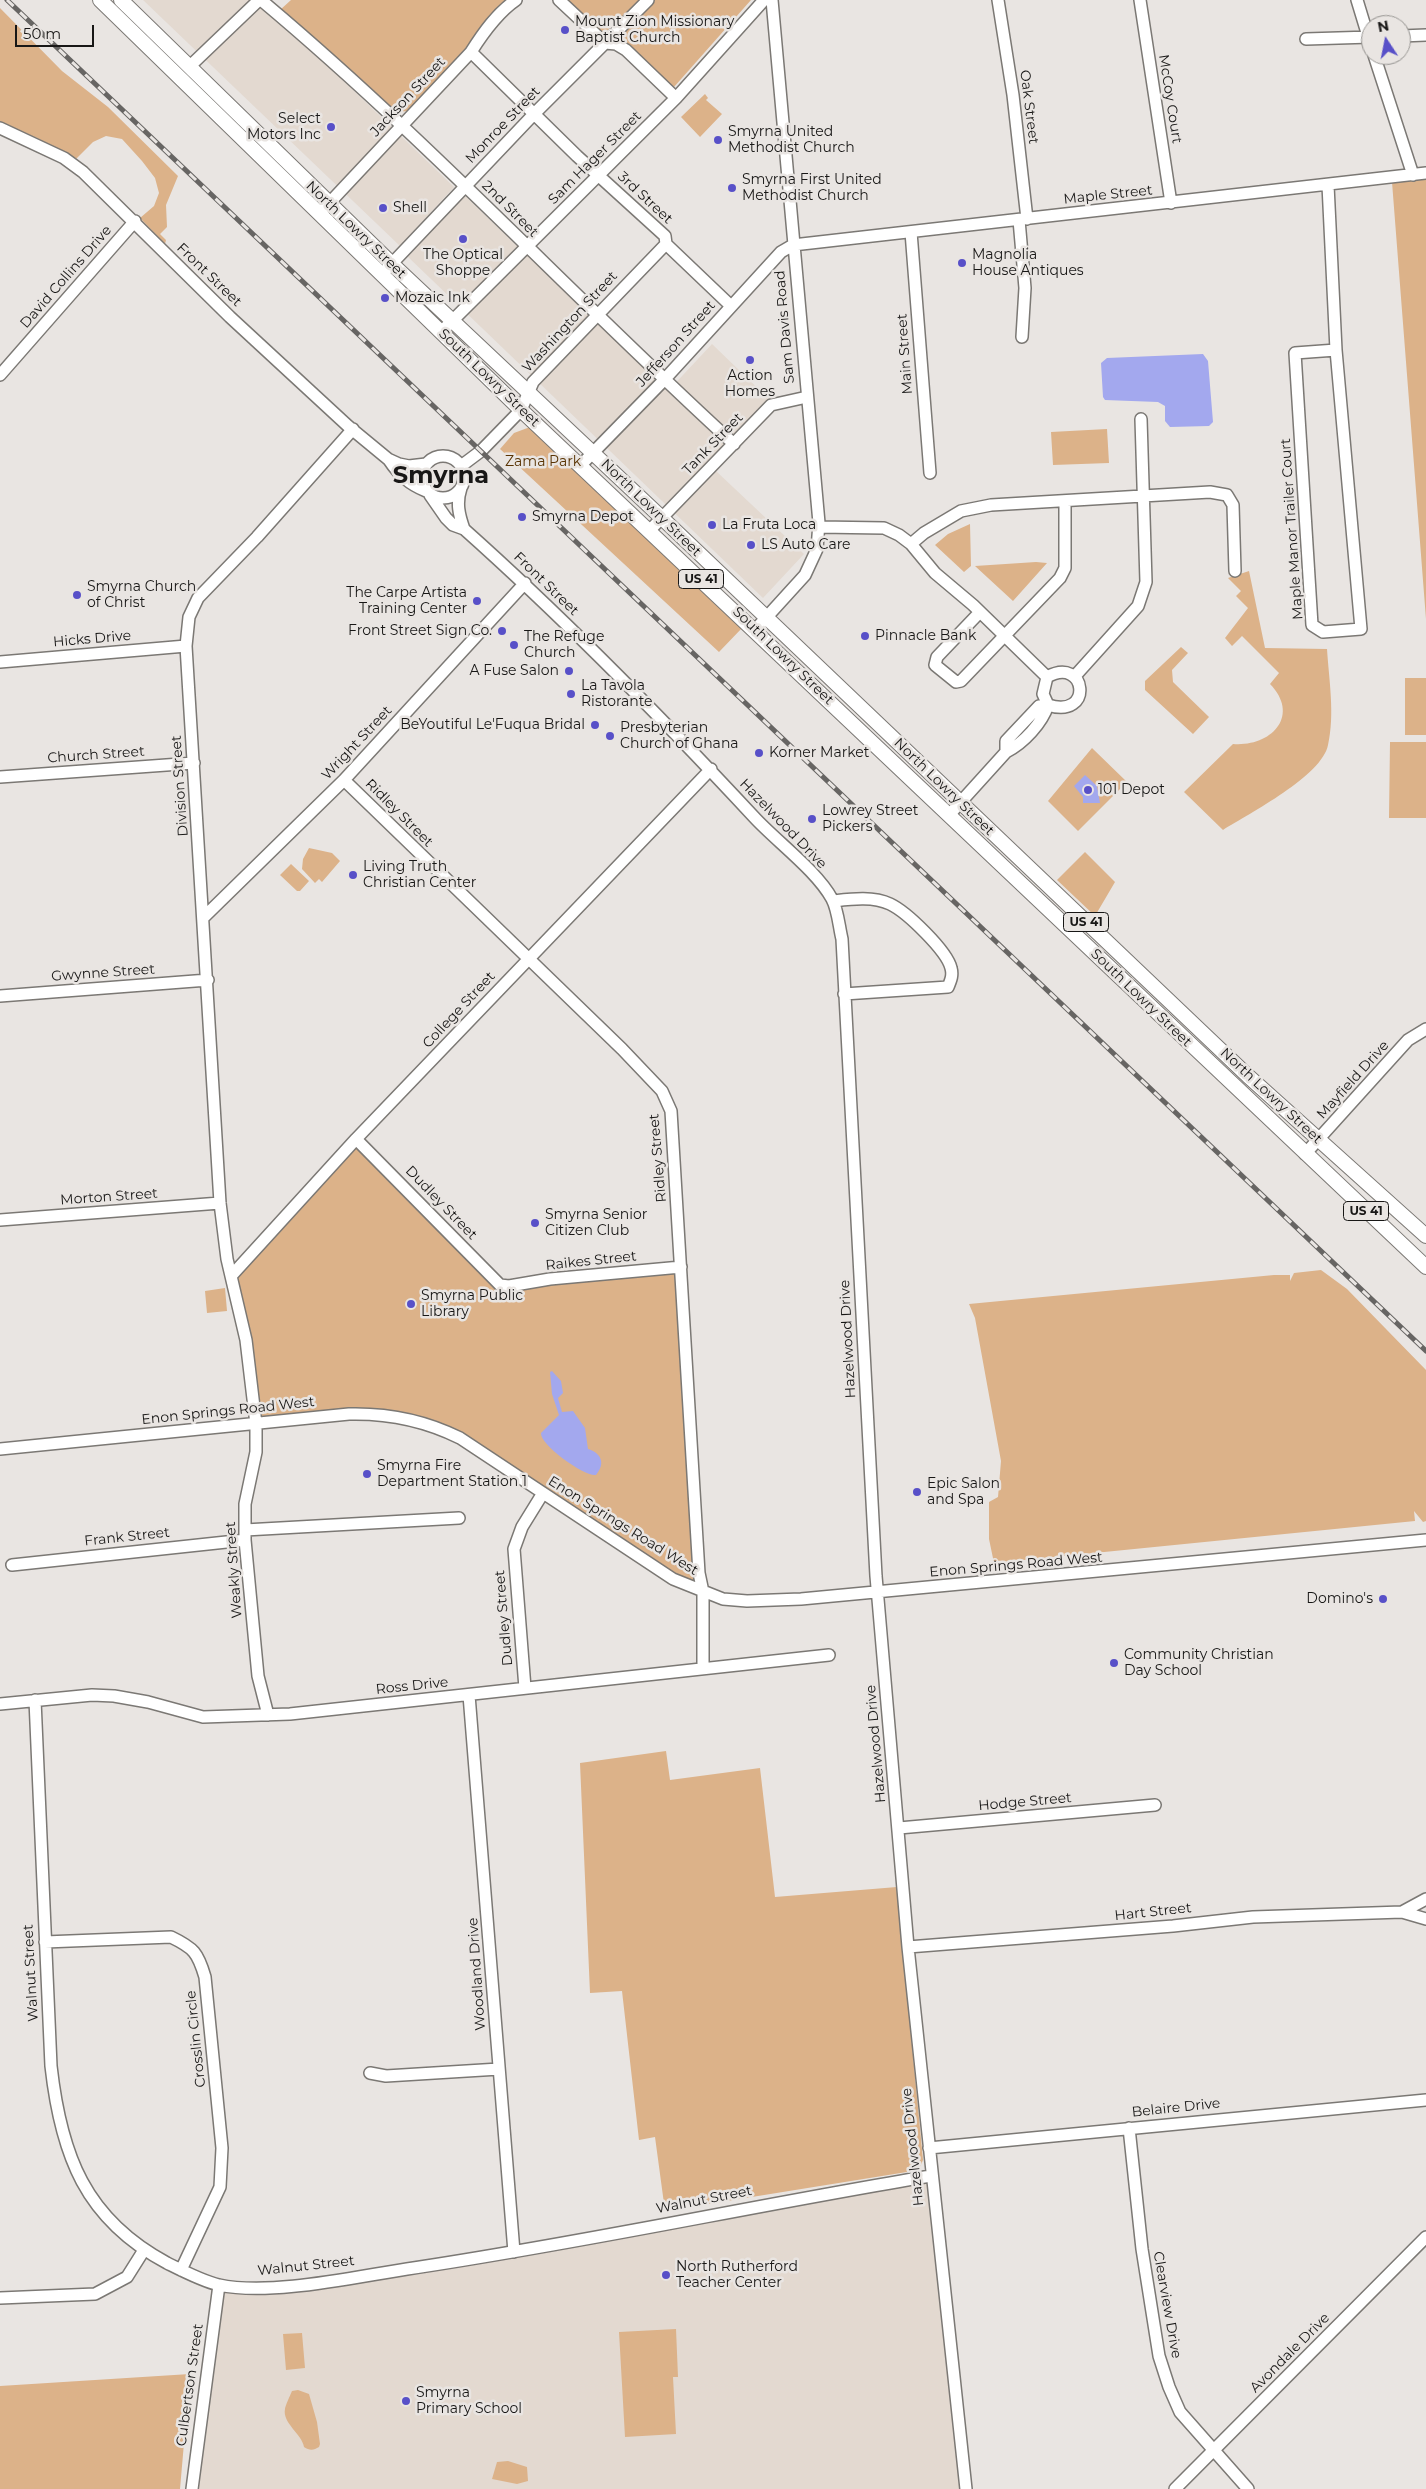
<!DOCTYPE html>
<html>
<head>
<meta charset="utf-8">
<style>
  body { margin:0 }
  #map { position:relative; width:1426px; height:2489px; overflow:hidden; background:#e9e5e2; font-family:Montserrat,sans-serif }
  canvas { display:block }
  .north { position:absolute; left:1361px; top:15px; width:50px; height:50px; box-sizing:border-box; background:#e9e5e2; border:1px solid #959390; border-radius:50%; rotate:349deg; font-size:14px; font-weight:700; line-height:20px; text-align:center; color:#181716 }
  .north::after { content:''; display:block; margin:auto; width:18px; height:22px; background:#5850c8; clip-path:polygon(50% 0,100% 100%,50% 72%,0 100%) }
  .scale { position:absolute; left:15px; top:25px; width:79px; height:22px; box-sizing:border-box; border:2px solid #181716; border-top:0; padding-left:6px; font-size:15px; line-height:18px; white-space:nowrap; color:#181716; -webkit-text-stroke:4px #e9e5e2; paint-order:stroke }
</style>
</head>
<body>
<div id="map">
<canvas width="1426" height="2489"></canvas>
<div class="north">N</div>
<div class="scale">50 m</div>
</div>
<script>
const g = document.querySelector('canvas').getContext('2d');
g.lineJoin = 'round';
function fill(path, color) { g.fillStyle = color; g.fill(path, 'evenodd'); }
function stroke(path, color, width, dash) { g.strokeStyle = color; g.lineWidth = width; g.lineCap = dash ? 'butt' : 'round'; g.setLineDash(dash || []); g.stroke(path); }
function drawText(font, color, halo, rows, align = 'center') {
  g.font = font + ' Montserrat,sans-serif'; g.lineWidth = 5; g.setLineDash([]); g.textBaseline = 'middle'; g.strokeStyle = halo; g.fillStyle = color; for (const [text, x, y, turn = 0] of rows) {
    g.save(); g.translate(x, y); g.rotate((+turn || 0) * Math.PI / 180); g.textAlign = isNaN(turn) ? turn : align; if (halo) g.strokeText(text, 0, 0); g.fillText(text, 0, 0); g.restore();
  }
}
fill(new Path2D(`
  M143,0H252L326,64L454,187L400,246Z
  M463,194L668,391L712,344L771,401L716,471L804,554L763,598L406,255Z
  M931,2176L966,2489H192L219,2285L268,2288Z`), '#e3d9d0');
fill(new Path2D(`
  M291,0H512L409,111L395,112L280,10Z
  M566,0H751L674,87L669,86L611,34L603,35Z
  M0,8L62,71L108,107L178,176L166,205L167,227L160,234L166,240L165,244L140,218L154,206L159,193L155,178L142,161L122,139L106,136L93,142L75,160L37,138L0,122Z
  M705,94L708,98L706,100L722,114L700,137L681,117Z
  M1426,178V619L1392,182Z
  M530,427L743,627L719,652L500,449L514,433Z
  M1107,429L1109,463L1053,465L1051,432Z
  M970,524L971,566L964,572L935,545L948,534Z
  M1036,562L1047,563L1013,601L975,566Z
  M1249,571L1265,648L1327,649C1329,680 1335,714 1328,745C1322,776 1250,813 1223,830L1184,792L1233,744C1271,747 1301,716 1270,684L1279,673L1242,636L1232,646L1225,638L1248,608L1236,596L1241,591L1228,578Z
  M1181,647L1188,653L1172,670L1173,682L1209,717L1193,734L1145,690V681Z
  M1405,678H1426V735H1405Z
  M1390,742H1426V818H1389Z
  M1092,748L1127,782L1078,831L1048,801Z
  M309,848L332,853L340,861L322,882L319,879L315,883L302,869L303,859Z
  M1085,852L1115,882L1095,916L1057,880Z
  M291,864L309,881L300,891H297L280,875Z
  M356,1139L496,1283L681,1267L703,1592L472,1446L402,1417L256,1424L232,1275Z
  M1321,1270L1347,1289L1426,1370V1521L1423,1522L1414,1511L1415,1521L994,1563L989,1539V1502L998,1497L1001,1461L975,1318L969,1304L1274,1275H1290V1281L1294,1273Z
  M225,1288L227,1311L207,1313L205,1291Z
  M666,1751L670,1780L760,1768L775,1897L897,1887L923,2160L920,2167L913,2171L665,2211L655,2137L639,2140L622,1991L590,1993L580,1763Z
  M676,2329L678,2377H673L676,2434L625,2437L619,2332Z
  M302,2333L305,2368L286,2370L283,2334Z
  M190,2374L180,2489H0V2386Z
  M298,2390L309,2394L317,2422L320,2444L319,2447C314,2450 310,2451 304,2447C302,2434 282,2423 285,2409C285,2406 290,2396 292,2391Z
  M508,2461L527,2467L528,2481L517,2484L492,2479L497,2462Z`), '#dcb289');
fill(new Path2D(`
  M1203,354L1208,361L1213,422L1209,426L1170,427L1165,421V406L1158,402L1105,400L1103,397L1101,363L1107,358Z
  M1085,775L1097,786L1100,803H1083V797L1074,786Z
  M552,1371L561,1381L563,1393L558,1398L562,1412L573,1411L585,1428L588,1449C601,1453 606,1463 596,1475C585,1477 540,1445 541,1433L559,1415L552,1394L550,1372Z`), '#a3a8ee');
const minor = new Path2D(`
  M261,0C427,139 574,298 734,444
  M559,0L605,43L616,44L626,50L676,98
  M998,0L1013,95L1027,219
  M1140,0L1171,203
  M1357,0L1371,46
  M1401,36L1426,35
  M1306,39L1371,37
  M471,52L577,156L665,236L666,244L731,306
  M1374,55L1413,175
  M189,67L259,0
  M0,128L64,158L83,172L230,317L348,426L388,459L399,464L409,466L426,464
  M1328,185L1336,350
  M319,214L471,52C483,33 497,13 516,0
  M1019,220L1025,288L1022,337
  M911,232L930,473
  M382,274L534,114L648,0
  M441,332L676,98L764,0
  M1336,350L1361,629L1323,632L1312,625L1295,353Z
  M0,375L135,221
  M422 477a21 21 0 1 1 42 0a21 21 0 1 1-42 0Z
  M389,460C399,475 409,484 426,491
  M581,465L664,380L781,252L793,245L1426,173
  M461,466L481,451L521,410L533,382L666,244
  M461,488C456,503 459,515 464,529
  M430,495L446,518L453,525L464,529C566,620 661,717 754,817C776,841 817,871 832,899C838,910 839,927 842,939L876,1576L908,1947L966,2489
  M819,527L884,528L899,535L911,544
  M650,530L771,405L807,397
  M980,612L937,657L935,665L956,682L961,681L1060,578L1065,568V502
  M755,630L805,575L817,549L819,523L772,0
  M0,662L186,646
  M1075,676L1138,606L1146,582L1141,419
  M1047,677L973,605L935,573L911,544L924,533L961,511L991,505L1210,492L1227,495L1233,505L1235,571
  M0,777L194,763
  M344,780L622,1049L662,1091L671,1111L699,1573L703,1592V1668
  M949,815L1006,752C1024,743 1042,723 1048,705C1094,720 1087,655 1047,677L1043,694L1048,705L1039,706L1006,741V752
  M833,901C851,899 873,896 890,904C907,912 947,951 951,968C953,975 951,980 948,987L844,994
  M204,917L344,780L525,583
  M0,996L208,980
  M356,1139L500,1285L509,1286L550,1279L681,1267
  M1305,1154L1408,1040L1426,1029
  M0,1220L220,1203
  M232,1275L356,1139L711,769
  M0,1449L349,1414C389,1413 424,1420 460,1438L673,1579L723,1599L747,1601L801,1599L1426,1540
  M245,1530L459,1518
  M12,1565L245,1540
  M525,1688L514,1549L522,1527L543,1493
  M469,1695L514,2252
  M35,1700L51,2066C61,2155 85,2219 167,2263C183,2271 202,2281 219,2285C271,2296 354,2277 407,2269C583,2243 756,2205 931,2176
  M0,1704L92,1695L114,1696L148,1702L203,1717L290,1714L829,1655
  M268,1715L258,1676L245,1540V1504L256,1452V1424L246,1340L227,1259L220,1203L186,646L189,617L198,598L257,537L353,429
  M899,1828L1155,1805
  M1402,1912L1426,1899
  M45,1942L171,1937C194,1948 198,1953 205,1977L222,2148L220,2187L181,2270
  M908,1947L1173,1926L1253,1917L1402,1912L1426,1919
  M370,2073L386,2076L499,2069
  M1129,2128L1142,2249L1159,2356L1169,2387L1180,2412L1248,2489
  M929,2148L1426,2100
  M0,2298L95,2294L127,2277L144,2250
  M192,2489L219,2285
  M1175,2489L1426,2237`);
const major = new Path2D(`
  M100,0L521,410L1426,1267
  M121,0L392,264L662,518L1248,1076L1426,1236`);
stroke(minor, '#7b7874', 14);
stroke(major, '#7b7874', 16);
stroke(minor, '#fff', 11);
stroke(major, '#fff', 14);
const rail = new Path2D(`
  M7,0L1426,1351`);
stroke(rail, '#676563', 5);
stroke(rail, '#e9e5e2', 3, [9]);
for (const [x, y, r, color] of [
  [565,30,5,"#5850c8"],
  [331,127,5,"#5850c8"],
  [718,140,5,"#5850c8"],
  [732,188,5,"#5850c8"],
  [383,208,5,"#5850c8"],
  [463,239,5,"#5850c8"],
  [962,263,5,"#5850c8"],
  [385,298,5,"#5850c8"],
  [750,360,5,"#5850c8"],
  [522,517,5,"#5850c8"],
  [712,525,5,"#5850c8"],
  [751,545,5,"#5850c8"],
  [77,595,5,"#5850c8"],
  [477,601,5,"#5850c8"],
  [502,631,5,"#5850c8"],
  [865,636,5,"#5850c8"],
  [514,645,5,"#5850c8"],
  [569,671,5,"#5850c8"],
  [571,694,5,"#5850c8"],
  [595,725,5,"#5850c8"],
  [610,736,5,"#5850c8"],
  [759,753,5,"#5850c8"],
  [1088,790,5,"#5850c8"],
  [812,819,5,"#5850c8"],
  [353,875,5,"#5850c8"],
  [535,1223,5,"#5850c8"],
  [411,1304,5,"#5850c8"],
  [367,1474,5,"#5850c8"],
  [917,1492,5,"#5850c8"],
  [1383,1599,5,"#5850c8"],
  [1114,1663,5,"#5850c8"],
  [666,2275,5,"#5850c8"],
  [406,2401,5,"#5850c8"]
]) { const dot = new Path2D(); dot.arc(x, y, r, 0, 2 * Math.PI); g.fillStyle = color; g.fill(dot); stroke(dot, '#e9e5e2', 2); }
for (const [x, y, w] of [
  [701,579,45],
  [1086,922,45],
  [1366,1211,45]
]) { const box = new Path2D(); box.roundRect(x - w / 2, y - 9.5, w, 19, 4); g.fillStyle = '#e9e5e2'; g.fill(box); stroke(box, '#181716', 1); }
drawText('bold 12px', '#181716', null, [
  ["US 41",701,579],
  ["US 41",1086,922],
  ["US 41",1366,1211]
]);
drawText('14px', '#181716', '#e9e5e2', [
  ["Mount Zion Missionary",575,22],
  ["Baptist Church",575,38],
  ["Select",321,119,"right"],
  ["Motors Inc",321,135,"right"],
  ["Smyrna United",728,132],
  ["Methodist Church",728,148],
  ["Smyrna First United",742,180],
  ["Methodist Church",742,196],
  ["Shell",393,208],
  ["The Optical",463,255,"center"],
  ["Shoppe",463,271,"center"],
  ["Magnolia",972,255],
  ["House Antiques",972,271],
  ["Mozaic Ink",395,298],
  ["Action",750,376,"center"],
  ["Homes",750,392,"center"],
  ["Smyrna Depot",532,517],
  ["La Fruta Loca",722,525],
  ["LS Auto Care",761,545],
  ["Smyrna Church",87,587],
  ["of Christ",87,603],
  ["The Carpe Artista",467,593,"right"],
  ["Training Center",467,609,"right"],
  ["Front Street Sign Co.",492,631,"right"],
  ["Pinnacle Bank",875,636],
  ["The Refuge",524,637],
  ["Church",524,653],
  ["A Fuse Salon",559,671,"right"],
  ["La Tavola",581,686],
  ["Ristorante",581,702],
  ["BeYoutiful Le'Fuqua Bridal",585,725,"right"],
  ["Presbyterian",620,728],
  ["Church of Ghana",620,744],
  ["Korner Market",769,753],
  ["101 Depot",1098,790],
  ["Lowrey Street",822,811],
  ["Pickers",822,827],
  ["Living Truth",363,867],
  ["Christian Center",363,883],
  ["Smyrna Senior",545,1215],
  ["Citizen Club",545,1231],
  ["Smyrna Public",421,1296],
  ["Library",421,1312],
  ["Smyrna Fire",377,1466],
  ["Department Station 1",377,1482],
  ["Epic Salon",927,1484],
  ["and Spa",927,1500],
  ["Domino's",1373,1599,"right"],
  ["Community Christian",1124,1655],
  ["Day School",1124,1671],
  ["North Rutherford",676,2267],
  ["Teacher Center",676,2283],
  ["Smyrna",416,2393],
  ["Primary School",416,2409]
], 'left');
drawText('14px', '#181716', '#e9e5e2', [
  ["Jackson Street",408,97,-47],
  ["McCoy Court",1170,99,81],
  ["Oak Street",1029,107,83],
  ["Monroe Street",503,125,-46],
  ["Sam Hager Street",595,158,-45],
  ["Maple Street",1108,195,-6],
  ["3rd Street",645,198,43],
  ["2nd Street",510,209,45],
  ["North Lowry Street",356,230,44],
  ["Front Street",209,275,44],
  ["David Collins Drive",66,277,-49],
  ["Washington Street",570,322,-47],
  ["Sam Davis Road",785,327,-95],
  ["Jefferson Street",676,344,-48],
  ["Main Street",905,354,-94],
  ["South Lowry Street",489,378,44],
  ["Tank Street",713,444,-46],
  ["North Lowry Street",651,508,44],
  ["Maple Manor Trailer Court",1292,529,-94],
  ["Front Street",546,584,44],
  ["Hicks Drive",92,639,-5],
  ["South Lowry Street",783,656,44],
  ["Wright Street",357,743,-47],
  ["Church Street",96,755,-4],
  ["Division Street",180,786,-94],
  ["North Lowry Street",944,787,44],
  ["Ridley Street",399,813,45],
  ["Hazelwood Drive",783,824,46],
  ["Gwynne Street",103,973,-4],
  ["South Lowry Street",1141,998,44],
  ["College Street",459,1010,-47],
  ["Mayfield Drive",1353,1080,-48],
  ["North Lowry Street",1271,1096,43],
  ["Ridley Street",658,1158,-95],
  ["Morton Street",109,1197,-4],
  ["Dudley Street",441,1203,46],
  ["Raikes Street",591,1261,-6],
  ["Hazelwood Drive",848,1339,-93],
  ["Enon Springs Road West",228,1411,-6],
  ["Enon Springs Road West",623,1526,32],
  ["Frank Street",127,1537,-6],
  ["Enon Springs Road West",1016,1565,-5],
  ["Weakly Street",234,1570,-94],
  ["Dudley Street",504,1618,-95],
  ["Ross Drive",412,1686,-6],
  ["Hazelwood Drive",876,1744,-95],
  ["Hodge Street",1025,1802,-5],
  ["Hart Street",1153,1912,-6],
  ["Walnut Street",31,1973,-93],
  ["Woodland Drive",477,1974,-94],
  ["Crosslin Circle",196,2039,-96],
  ["Belaire Drive",1176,2108,-6],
  ["Hazelwood Drive",913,2147,-96],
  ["Walnut Street",704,2200,-11],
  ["Walnut Street",306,2266,-6],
  ["Clearview Drive",1167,2305,80],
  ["Avondale Drive",1290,2353,-45],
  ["Culbertson Street",190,2385,-82]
]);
drawText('14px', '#593404', '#e9e5e2', [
  ["Zama Park",543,462]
]);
drawText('bold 24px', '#181716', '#e9e5e2', [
  ["Smyrna",441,476]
]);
</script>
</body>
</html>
